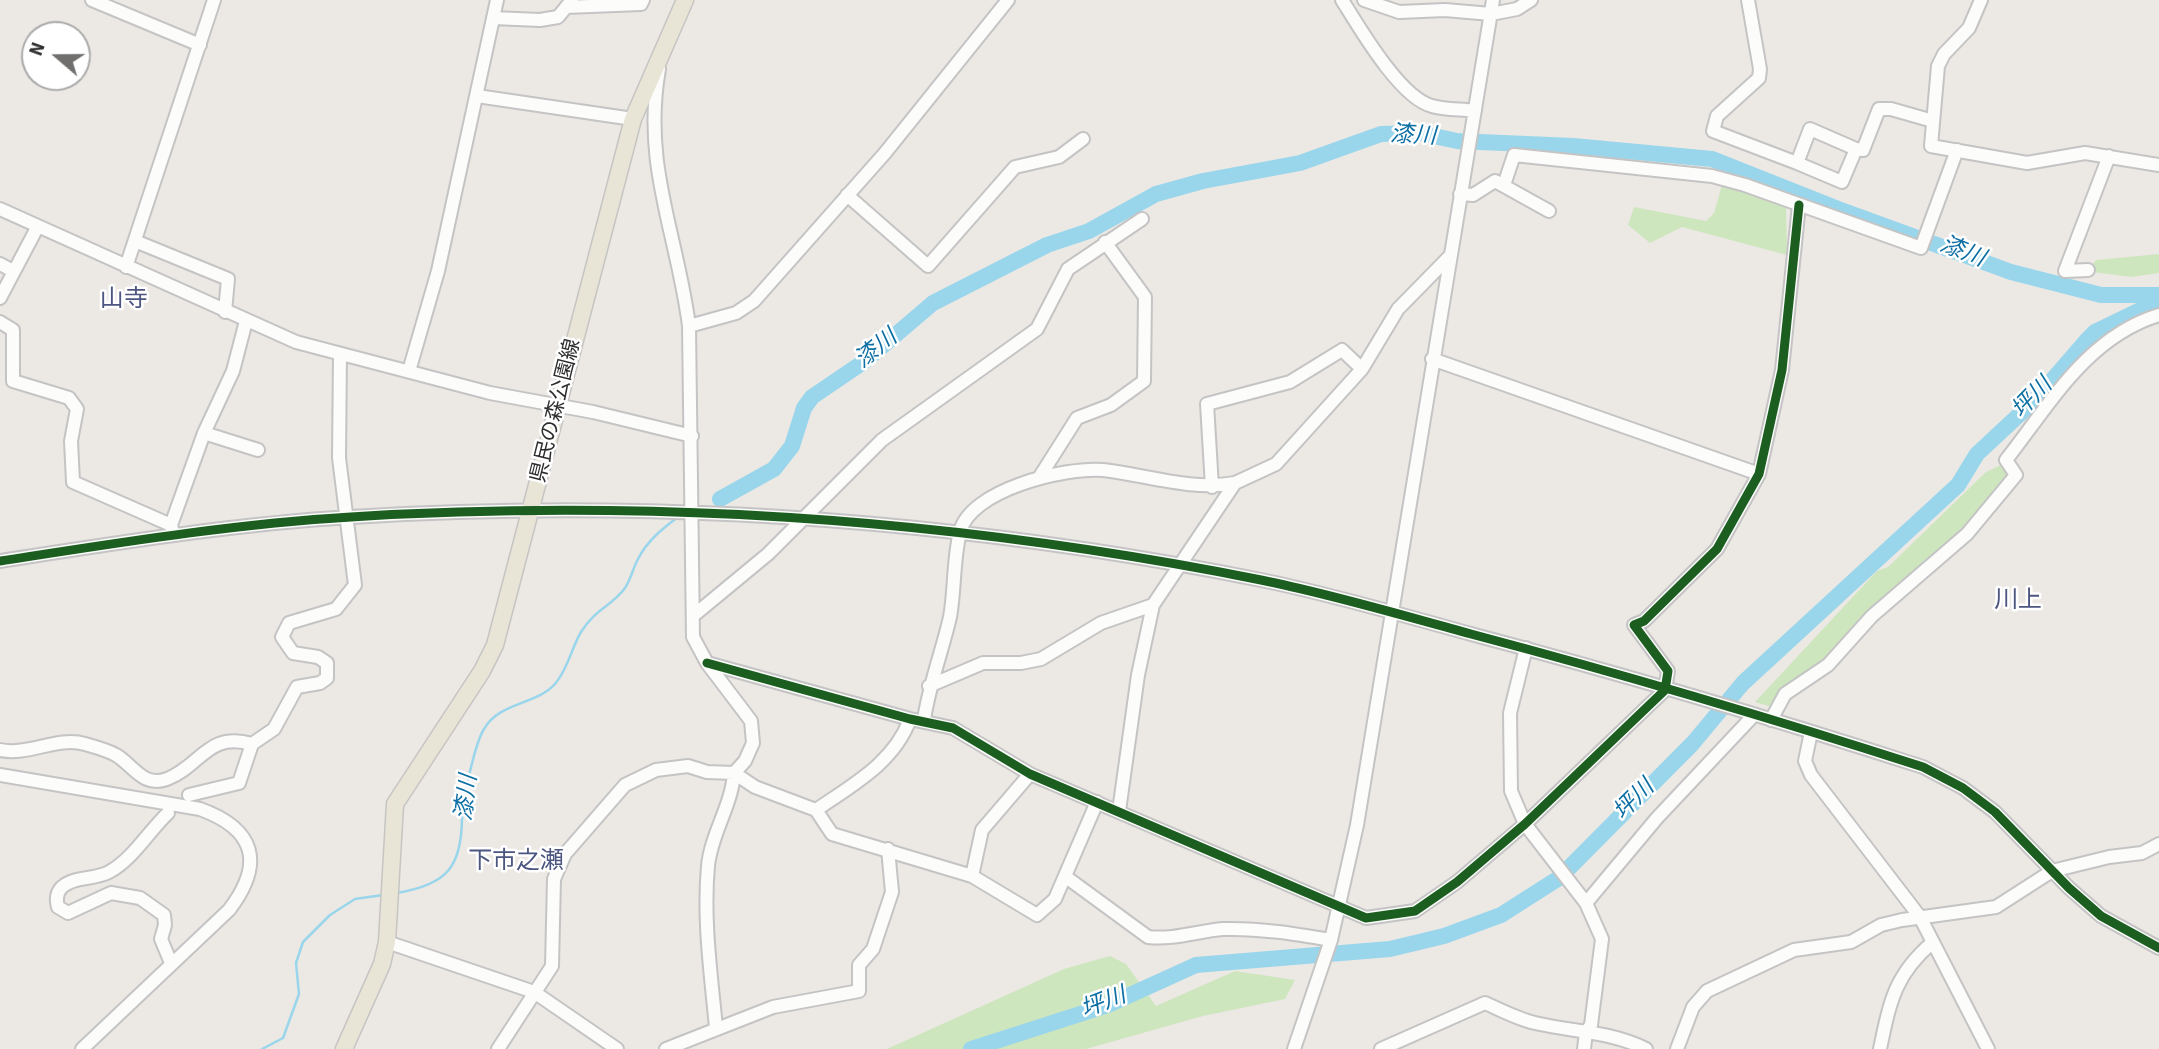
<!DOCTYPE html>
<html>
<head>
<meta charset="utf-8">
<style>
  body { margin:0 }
  #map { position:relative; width:2159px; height:1049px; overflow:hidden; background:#ece8e4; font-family:"Source Sans 3",sans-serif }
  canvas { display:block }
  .north { position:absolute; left:21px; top:21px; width:70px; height:70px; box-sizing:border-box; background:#fff; border:2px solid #ababab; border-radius:50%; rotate:290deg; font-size:19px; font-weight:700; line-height:28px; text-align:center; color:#2e2e2e }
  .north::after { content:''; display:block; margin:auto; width:24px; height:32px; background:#706f6e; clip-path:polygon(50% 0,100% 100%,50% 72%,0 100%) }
</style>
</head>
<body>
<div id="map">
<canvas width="2159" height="1049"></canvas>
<div class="north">N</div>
</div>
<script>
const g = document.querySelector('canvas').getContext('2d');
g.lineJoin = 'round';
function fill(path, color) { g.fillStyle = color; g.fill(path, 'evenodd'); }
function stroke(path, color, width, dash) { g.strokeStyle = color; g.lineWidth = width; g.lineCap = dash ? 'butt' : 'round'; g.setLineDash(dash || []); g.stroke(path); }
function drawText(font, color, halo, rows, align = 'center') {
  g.font = font + ' "Source Sans 3","Noto Sans JP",sans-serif'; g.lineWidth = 5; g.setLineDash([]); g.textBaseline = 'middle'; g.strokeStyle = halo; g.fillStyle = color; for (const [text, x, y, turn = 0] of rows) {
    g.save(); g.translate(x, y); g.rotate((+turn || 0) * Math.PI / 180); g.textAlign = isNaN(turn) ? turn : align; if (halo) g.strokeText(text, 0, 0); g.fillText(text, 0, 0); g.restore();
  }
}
fill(new Path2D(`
  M1722,185L1786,207L1787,255L1682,227L1650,243L1628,225L1634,207L1706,221L1714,213Z
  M2159,254V273L2131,277L2093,272L2091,267L2096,260Z
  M2003,464L2012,477C1941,562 1857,636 1772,707L1755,702L1877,571L1888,567L1986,472Z
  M1110,956L1126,964L1156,1006L1235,971L1295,980L1285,999L1203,1016L1086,1049H887L1064,969Z`), '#cee6be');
stroke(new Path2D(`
  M396,893C448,885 462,866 462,816C463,799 475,743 484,729C499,702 536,705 555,684C568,669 571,649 581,632C595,609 612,606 625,588C631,579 633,568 638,559C647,541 662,529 678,517
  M262,1049L283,1038L299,994L296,963L303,942L330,915L355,899L383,895`), '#99d6ec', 2.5);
stroke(new Path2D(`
  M720,499L774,469L792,446L804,408L812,397L865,361L933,303L1047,245L1089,231L1156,194L1203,181L1300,163L1381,134L1420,133L1457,141L1573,146L1712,159L1838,209L2011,272L2101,295H2159
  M971,1049L1108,1005L1196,965L1390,949L1444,936L1501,915L1559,878L1693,743L1743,683L1958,485L1977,454L2035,400L2087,340L2095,332L2159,301`), '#99d6ec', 16);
const minor = new Path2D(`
  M92,0L200,45
  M1342,0C1359,27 1400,98 1432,106C1445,110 1461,109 1475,111
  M1364,0L1399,12L1445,10L1491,14L1517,9L1531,0
  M1748,0L1760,69L1759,78L1717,116L1713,131L1797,163L1810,129L1856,149
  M1981,0L1969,28L1944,54L1938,66L1931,146L2027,163L2085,153L2159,165
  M566,7L641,4L643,0
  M493,18L540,20L558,17L572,0
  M477,96L633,119
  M1797,163L1842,182L1856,149L1863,150L1879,109H1891L1933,121
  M1504,185L1514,155L1712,176L1745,185L1921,248L1957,150
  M1460,194L1473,195L1495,181L1549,211
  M847,195L928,266L1015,167L1059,157L1083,139
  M0,209L296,342L490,393L593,412L692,436
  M135,241L228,279L225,312
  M0,264L13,271
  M126,267L214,0
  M2088,270L2065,271L2109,156
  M0,298L38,226
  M0,322L13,330V381L69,398L77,409L71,441L73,482L171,525
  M689,326L736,313L754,301L885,153L1008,0
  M1432,359L1759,474
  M409,371L438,271L497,0
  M204,433L258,450
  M1039,478L1077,418L1111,405L1144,381L1145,297L1105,242
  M1212,487L1207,404L1290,382L1342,350L1362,369
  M173,534L171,525L204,433L233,371L246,321
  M0,561C117,543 233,524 351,517C656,498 961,520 1261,580C1331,594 1401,615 1471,634C1622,674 1774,719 1923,767L1963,788L1995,812L2069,888L2101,916L2159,948
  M693,616L768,554L882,440L1037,329L1068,269L1142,219
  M1526,648L1510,713L1511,791L1525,824L1586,903L1602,939L1591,1025L1586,1032L1584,1049
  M707,663L910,719L953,728L1030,774L1366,918L1415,911L1457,882L1525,824L1665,690L1668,671L1634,625L1644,621L1717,549L1759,474L1782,370L1799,205
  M929,686L983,663H1021L1041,659L1101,623L1153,605
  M924,720C929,685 942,652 950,617C955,590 953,560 960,532C970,490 1064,467 1103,470C1147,475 1191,491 1235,483
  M1771,720L1785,694L1828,665L1872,616L1967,534L2016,475L2006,460C2050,404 2087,337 2159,315
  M1811,732L1805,761L1811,775L1920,917L1988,1049
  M0,750C29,756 57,736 85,744C95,747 107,750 116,755C133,765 143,788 167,779C201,766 208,731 252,744
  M0,775L200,809C255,829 265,863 229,910L82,1049
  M189,795L239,783L252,744L274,729L297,687L320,683L327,678V663L318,657L293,653L282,637L289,623L336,609L355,585L339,458L340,354
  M816,810C852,785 894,763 910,719
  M1119,811L1138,675L1153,605L1235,483L1276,464L1362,369L1398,309L1449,257
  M168,813C149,831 132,860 109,872C94,880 75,876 62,887C56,893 56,900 58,907L68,913L111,893L140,898L164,915L165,925L161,939L171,963
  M972,876L982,830L1030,774
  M1066,877L1148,937C1174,940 1198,931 1223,929C1260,928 1296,934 1331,940
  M1586,903L1657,818L1754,715
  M387,942L534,992L617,1049
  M716,1028C711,974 703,920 708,866C711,834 732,805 734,773L755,787L816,810L832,834L972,876L1037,915L1055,899L1097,802
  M498,1049L552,966L554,879L565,854L625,785L656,770L688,766L707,772L734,773L745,761L753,743L751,721L707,663L693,637L689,326C677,233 642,165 659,69
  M666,1049L773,1007L859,991V965L873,949L892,892L888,849
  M1294,1049L1331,940L1357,825L1493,0
  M1381,1049L1485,1003C1501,1010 1518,1019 1535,1023C1573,1032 1610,1031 1646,1049
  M1677,1049L1693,1007L1707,991L1794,950L1851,942L1881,925L1902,920L1996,907L2052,871L2109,857L2142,853L2159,844
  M1880,1049C1890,1001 1895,974 1933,942`);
const major = new Path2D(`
  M344,1049L382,964L387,942L395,804L482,671L495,645L633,119L685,0`);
stroke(minor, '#c5c4c5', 16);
stroke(major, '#c6c5c4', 19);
stroke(minor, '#fcfcfb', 12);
stroke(major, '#e8e4d6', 16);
stroke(new Path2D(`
  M0,561C117,543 233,524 351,517C656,498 961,520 1261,580C1331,594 1401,615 1471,634C1622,674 1774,719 1923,767L1963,788L1995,812L2069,888L2101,916L2159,948
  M707,663L910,719L953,728L1030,774L1366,918L1415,911L1457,882L1525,824L1665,690L1668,671L1634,625L1644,621L1717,549L1759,474L1782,370L1799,205`), '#1b5e20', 9);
drawText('21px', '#2e2e2e', '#fff', [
  ["県民の森公園線",557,411,-76]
]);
drawText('italic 23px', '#0d6fa3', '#fff', [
  ["漆川",1413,137,3],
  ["漆川",1962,253,21],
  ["漆川",877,350,-39],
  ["坪川",2033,399,-46],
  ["漆川",468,798,-83],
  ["坪川",1635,801,-45],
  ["坪川",1104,1004,-21]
]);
drawText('24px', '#4d5680', '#fff', [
  ["山寺",124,301],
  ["川上",2018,602],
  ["下市之瀬",516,863]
]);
</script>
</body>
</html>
